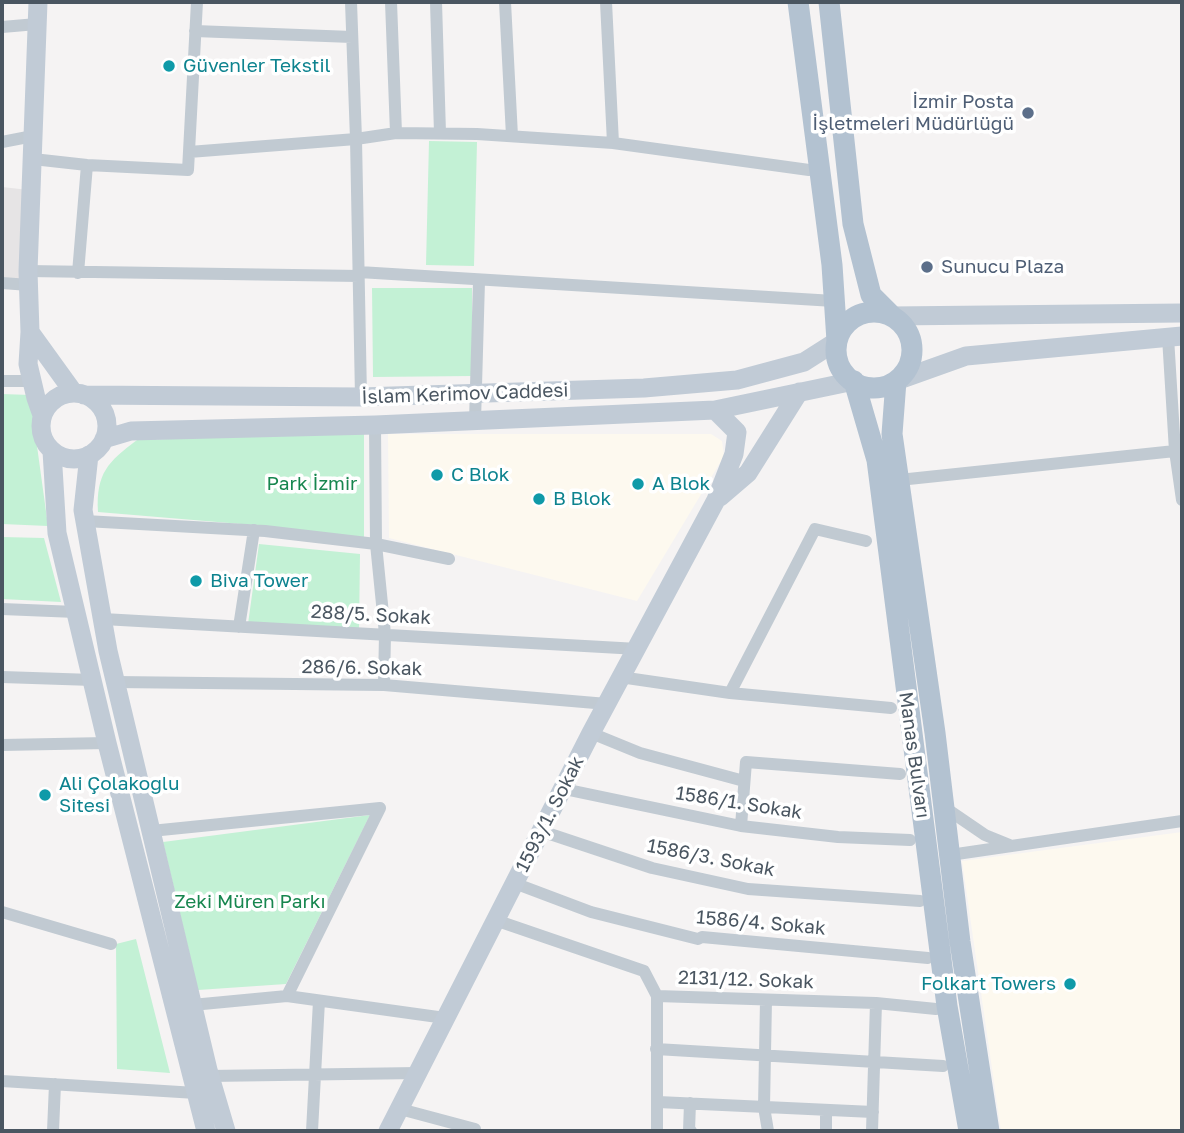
<!DOCTYPE html>
<html>
<head>
<meta charset="utf-8">
<style>
  body { margin:0 }
  #map { position:relative; width:1184px; height:1133px; overflow:hidden; background:#f5f3f3; font-family:"Golos Text",sans-serif }
  canvas { display:block }
  .frame { position:absolute; inset:0; border:4px solid #4a5661; pointer-events:none }
</style>
</head>
<body>
<div id="map">
<canvas width="1184" height="1133"></canvas>
<div class="frame"></div>
</div>
<script>
const g = document.querySelector('canvas').getContext('2d');
g.lineJoin = 'round';
function fill(path, color) { g.fillStyle = color; g.fill(path, 'evenodd'); }
function stroke(path, color, width, dash) { g.strokeStyle = color; g.lineWidth = width; g.lineCap = dash ? 'butt' : 'round'; g.setLineDash(dash || []); g.stroke(path); }
function drawText(font, color, halo, rows, align = 'center') {
  g.font = font + ' "Golos Text",sans-serif'; g.lineWidth = 7; g.setLineDash([]); g.textBaseline = 'middle'; g.strokeStyle = halo; g.fillStyle = color; for (const [text, x, y, turn = 0] of rows) {
    g.save(); g.translate(x, y); g.rotate((+turn || 0) * Math.PI / 180); g.textAlign = isNaN(turn) ? turn : align; if (halo) g.strokeText(text, 0, 0); g.fillText(text, 0, 0); g.restore();
  }
}
fill(new Path2D(`
  M388,434H711L722,441L724,456L637,601L389,538Z
  M1182,832V1131H1001L962,861Z`), '#fdf9ef');
fill(new Path2D(`
  M2,187L29,190L23,282L2,280Z`), '#e6e4e5');
fill(new Path2D(`
  M429,141L477,142L474,266L426,265Z
  M372,288H472V376L373,377Z
  M2,394L30,395L48,526L2,524Z
  M364,433V539L277,527L98,512C96,473 108,462 137,440Z
  M2,537L44,538L61,602L2,599Z
  M259,544L360,554L359,630L248,624Z
  M370,815L286,984L198,990L163,842Z
  M136,939L170,1073L117,1069L116,944Z`), '#c3f1d5');
stroke(new Path2D(`
  M436,2L440,133
  M505,2L512,136
  M606,2L613,143
  M2,27L37,24
  M195,31L352,37
  M396,133L477,134L613,143L809,170
  M2,142L33,136
  M189,152L356,139L351,2
  M33,159L87,165L188,170L197,2
  M28,271L359,276
  M359,272L834,301
  M78,273L87,165
  M2,283L29,285
  M1168,337L1175,451L1182,500
  M2,381H32
  M361,397L356,139L396,133L391,2
  M475,421L479,281
  M375,425L376,544L385,634L384,685
  M899,480L1175,451
  M85,521L265,531L376,544L449,559
  M2,609L76,612
  M103,619L638,649
  M239,627L254,530
  M2,677L93,680
  M620,677L730,693L815,529L866,541
  M115,682L384,685L607,704
  M730,693L891,708
  M591,733L640,753L744,781
  M2,745L107,743
  M564,789L741,826L838,837L910,840
  M944,807L985,835L1012,846
  M741,826L746,762L900,774
  M151,831L380,808
  M541,831L652,868L748,889L920,901
  M950,855L1182,821
  M514,883L591,912L698,939L702,937L928,958
  M2,912L111,944
  M495,920L644,971L657,996L876,1003L936,1009
  M287,996L380,808
  M766,1000L764,1107L768,1131
  M192,1005L287,996L445,1018
  M656,1049L943,1066
  M209,1076L418,1073
  M2,1081L196,1093
  M658,1102L873,1112
  M690,1103L689,1131H691
  M400,1109L475,1129
  M53,1131L55,1084
  M312,1131L319,1001
  M657,1131V996
  M826,1131V1111
  M872,1131L876,1003`), '#c1cad2', 12);
stroke(new Path2D(`
  M38,2L28,271L30,332L28,364L36,398L42,415
  M892,316L1182,313
  M30,332L74,393
  M896,381L966,356L1182,336
  M41 426a33 33 0 1 1 66 0a33 33 0 1 1-66 0Z
  M84,395L361,397L644,388L737,380L804,362L837,341
  M104,439L131,431L375,425L715,410L854,381
  M52,451L57,533L107,743L206,1131
  M89,455L83,510L108,651L208,1070L226,1131
  M720,497L748,473L799,392
  M388,1131L591,733L716,500L734,454L737,432L715,410`), '#c1cbd6', 19);
stroke(new Path2D(`
  M798,2L832,265L837,341
  M829,2L853,224L871,295L892,316
  M836 350a38 38 0 1 1 76 0a38 38 0 1 1-76 0Z
  M854,381L877,460L947,1006L969,1131
  M896,381L892,434L935,733L960,942L989,1131`), '#b3c2d1', 21);
for (const [x, y, r, color] of [
  [169,66,7,"#0f9aa8"],
  [1028,113,7,"#5c6f8a"],
  [927,267,7,"#5c6f8a"],
  [437,475,7,"#0f9aa8"],
  [638,484,7,"#0f9aa8"],
  [539,499,7,"#0f9aa8"],
  [196,581,7,"#0f9aa8"],
  [45,795,7,"#0f9aa8"],
  [1070,984,7,"#0f9aa8"]
]) { const dot = new Path2D(); dot.arc(x, y, r, 0, 2 * Math.PI); g.fillStyle = color; g.fill(dot); stroke(dot, '#fff', 2.5); }
drawText('19px', '#0d838f', '#fff', [
  ["Güvenler Tekstil",183,66],
  ["C Blok",451,475],
  ["A Blok",652,484],
  ["B Blok",553,499],
  ["Biva Tower",210,581],
  ["Ali Çolakoğlu",59,784],
  ["Sitesi",59,806],
  ["Folkart Towers",1056,984,"right"]
], 'left');
drawText('19px', '#4e5e75', '#fff', [
  ["İzmir Posta",1014,102],
  ["İşletmeleri Müdürlüğü",1014,124],
  ["Sunucu Plaza",941,267,"left"]
], 'right');
drawText('19px', '#4a5661', '#fff', [
  ["İslam Kerimov Caddesi",465,394,-2],
  ["288/5. Sokak",371,615,3],
  ["286/6. Sokak",362,668,1],
  ["Manas Bulvarı",914,755,82],
  ["1586/1. Sokak",739,803,9],
  ["1593/1. Sokak",550,814,-63],
  ["1586/3. Sokak",711,858,11],
  ["1586/4. Sokak",761,923,5],
  ["2131/12. Sokak",746,980,2]
]);
drawText('19px', '#17864f', '#fff', [
  ["Park İzmir",312,484],
  ["Zeki Müren Parkı",250,902]
]);
</script>
</body>
</html>
